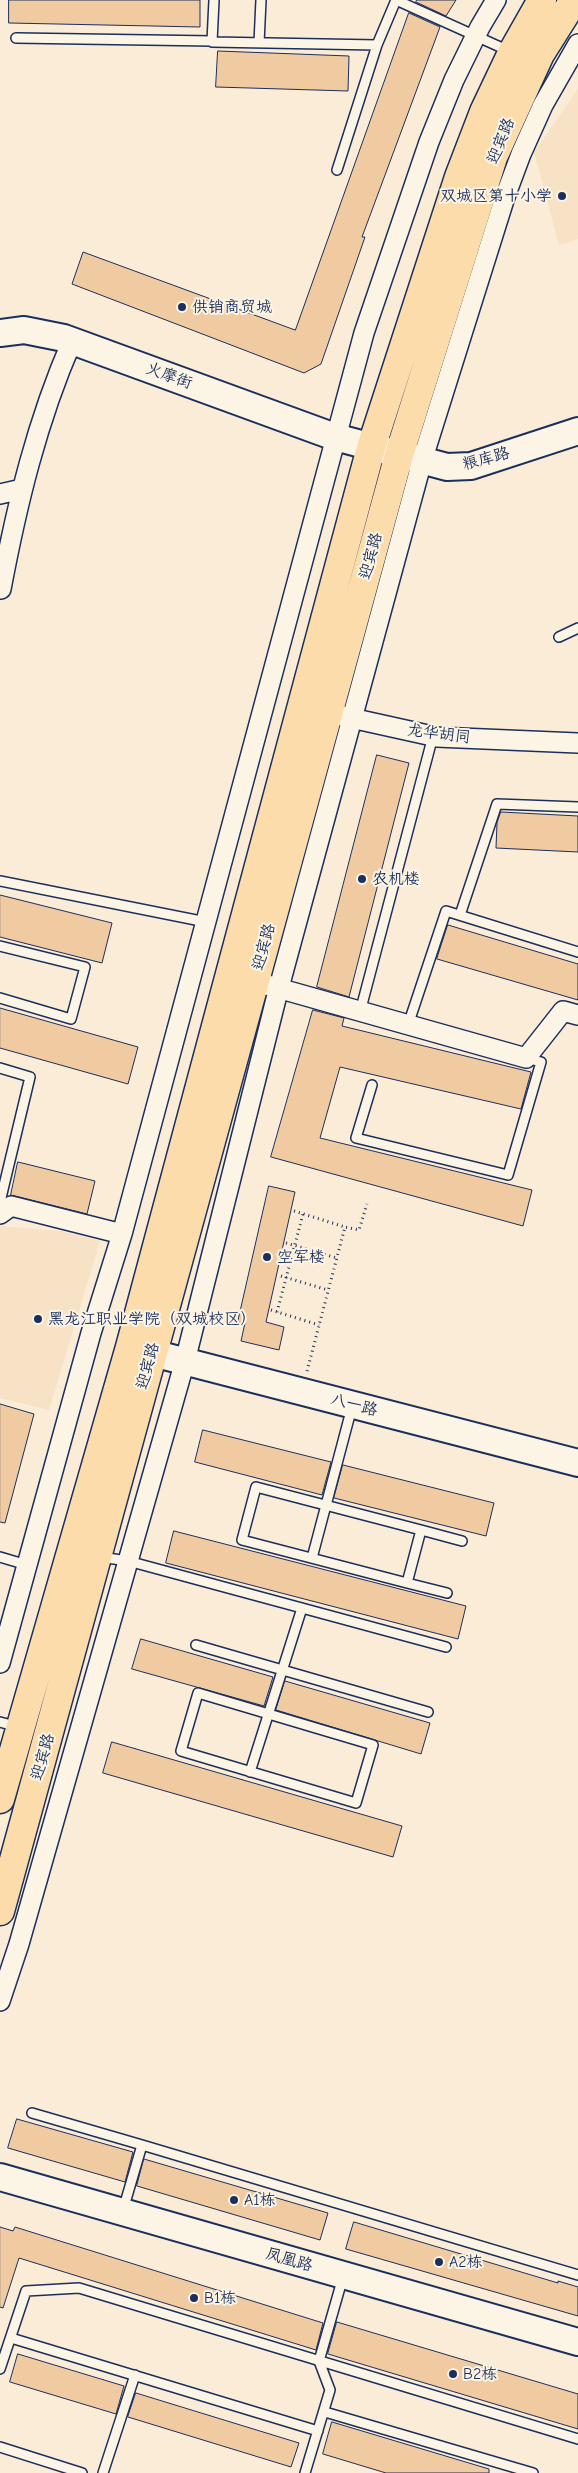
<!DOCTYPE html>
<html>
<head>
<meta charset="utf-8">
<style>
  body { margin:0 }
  canvas { display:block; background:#faecd7 }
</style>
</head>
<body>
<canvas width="578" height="2473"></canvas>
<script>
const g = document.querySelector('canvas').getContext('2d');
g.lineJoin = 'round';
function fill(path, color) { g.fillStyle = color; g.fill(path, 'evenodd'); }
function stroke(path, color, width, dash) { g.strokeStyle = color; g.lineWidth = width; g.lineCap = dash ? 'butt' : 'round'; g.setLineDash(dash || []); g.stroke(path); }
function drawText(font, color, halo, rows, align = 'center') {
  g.font = font + ' "Comic Neue","LXGW WenKai TC",sans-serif'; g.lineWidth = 4; g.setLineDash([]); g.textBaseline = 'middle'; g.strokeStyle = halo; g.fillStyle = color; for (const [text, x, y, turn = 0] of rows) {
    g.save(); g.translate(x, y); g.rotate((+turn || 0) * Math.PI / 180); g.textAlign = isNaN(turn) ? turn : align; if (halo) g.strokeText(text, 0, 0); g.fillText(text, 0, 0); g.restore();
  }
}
fill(new Path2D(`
  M578,89V239L559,245L534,152Z
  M0,1226L61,1231L100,1241L49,1410L0,1398Z`), '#f7e2c6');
const building = new Path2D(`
  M9,0H200V27L9,23Z
  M417,0H456L446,16L416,2Z
  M409,13L440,27L362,237H365L321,364L304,373L72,284L83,252L295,330Z
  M218,51L349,56L348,91L216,87Z
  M377,755L409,763L349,997L317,987Z
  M501,812L578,816V852L496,848L497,823Z
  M0,895L112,923L102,963L0,937Z
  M448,925L578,964V1000L437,959Z
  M0,1008L138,1047L128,1084L0,1048Z
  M313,1010L344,1018L342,1026L531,1072L521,1109L340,1067L320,1138L532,1190L523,1226L271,1157Z
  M18,1162L95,1181L87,1214L11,1195Z
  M269,1186L295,1192L266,1322L284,1327L279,1350L241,1341L245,1323L238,1322Z
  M0,1404L34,1414L5,1523L0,1522Z
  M203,1430L331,1462L322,1495L195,1462Z
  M343,1465L494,1503L486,1536L334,1498Z
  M174,1531L466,1606L458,1639L166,1563Z
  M141,1639L273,1677L264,1706L132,1669Z
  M285,1681L430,1723L421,1754L276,1710Z
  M112,1742L402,1826L393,1857L103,1773Z
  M17,2119L133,2152L125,2182L8,2148Z
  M144,2159L328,2213L320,2240L137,2186Z
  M354,2222L558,2283V2281L578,2287V2316L346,2249Z
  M0,2227L13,2231L15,2227L323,2323L316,2350L19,2258L3,2308L0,2307Z
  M337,2322L578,2394V2429L328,2354Z
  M18,2354L124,2386L116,2414L10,2382Z
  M136,2393L299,2443L291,2467L128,2417Z
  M332,2422L489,2469V2473H386L323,2454Z`);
fill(building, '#f0caa0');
stroke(building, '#1b2f5e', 1);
const lane = new Path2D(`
  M214,0L212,42L377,45L396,0
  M396,0L509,51
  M16,38L213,41
  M259,43L261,0
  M337,170L377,45
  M559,637L578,628
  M0,881L206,922
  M460,915L497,804L578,807
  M0,946L85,967L71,1019L0,998
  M360,1012L433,736
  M408,1025L446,911L578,952
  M0,1068L30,1077L0,1202
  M372,1085L356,1138L508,1175L541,1062L526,1058
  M256,1487L421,1530L407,1583L242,1540Z
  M421,1530L462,1541
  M0,1557L27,1565
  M100,1557L128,1561L446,1647
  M312,1558L352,1407
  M407,1583L447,1593
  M196,1645L428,1712
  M198,1693L373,1745L356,1803L181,1751Z
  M0,1722L19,1727
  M250,1772L302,1608
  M32,2113L142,2145L123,2210
  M142,2145L578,2275
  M11,2338L318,2431
  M0,2369L26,2291L79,2288L578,2439
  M325,2412L533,2473
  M0,2447L82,2473
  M103,2473L135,2375
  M305,2473L330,2390L319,2361L343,2277`);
const street = new Path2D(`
  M0,494L22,489
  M1,589C17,504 37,421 72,341
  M342,716L437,737L578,743
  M267,985L526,1058L563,1011L578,1015
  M0,1214L11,1206L122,1234
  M0,1663L91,1333L122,1234L364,333L429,142L454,80L480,27L496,0
  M0,2001L19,1944L185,1361L278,991L422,461L505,197L521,154L543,105L578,44`);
const secondary = new Path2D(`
  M0,333L24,330L64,338L335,437L447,467L471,466L578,431
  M133,1348L578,1463
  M0,2177L578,2342`);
const primary = new Path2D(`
  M0,1799L130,1347L371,448L459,177L484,112L512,53L542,0
  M0,1911L399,455L493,157L540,54L574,0`);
stroke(lane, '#1b2f5e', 12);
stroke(street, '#1b2f5e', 22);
stroke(secondary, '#1b2f5e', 30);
stroke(primary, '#1b2f5e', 31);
stroke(new Path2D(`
  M294,1211L345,1227
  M286,1243L337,1258
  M281,1276L328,1290
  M271,1310L319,1325
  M277,1312L303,1214
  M307,1371L345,1227L359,1230L367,1204`), '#1b2f5e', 3, [1, 4]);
stroke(lane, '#fcf5e5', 9);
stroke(street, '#fcf5e5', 19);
stroke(secondary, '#fcf5e5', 26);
stroke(primary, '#fddcac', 28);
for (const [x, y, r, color] of [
  [562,196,5,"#1b2f5e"],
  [182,307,5,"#1b2f5e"],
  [362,879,5,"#1b2f5e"],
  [267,1257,5,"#1b2f5e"],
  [38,1319,5,"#1b2f5e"],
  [234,2200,5,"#1b2f5e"],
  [439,2262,5,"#1b2f5e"],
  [194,2298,5,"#1b2f5e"],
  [453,2374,5,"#1b2f5e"]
]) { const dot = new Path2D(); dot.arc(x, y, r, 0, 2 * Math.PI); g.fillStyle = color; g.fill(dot); stroke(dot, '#fcf5e5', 2); }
drawText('16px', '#1b2f5e', '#fcf5e5', [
  ["迎宾路",501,141,-68],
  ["火摩街",169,376,20],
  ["粮库路",486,459,-15],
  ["迎宾路",371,556,-75],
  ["龙华胡同",439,734,7],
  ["迎宾路",264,947,-75],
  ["迎宾路",148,1366,-75],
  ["八一路",354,1405,15],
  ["迎宾路",43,1757,-74],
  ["凤凰路",289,2260,16]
]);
drawText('16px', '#1b2f5e', '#fcf5e5', [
  ["双城区第十小学",552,196,"right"],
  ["供销商贸城",192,307],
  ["农机楼",372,879],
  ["空军楼",277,1257],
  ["黑龙江职业学院（双城校区）",48,1319],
  ["A1栋",244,2200],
  ["A2栋",449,2262],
  ["B1栋",204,2298],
  ["B2栋",463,2374]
], 'left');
</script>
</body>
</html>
